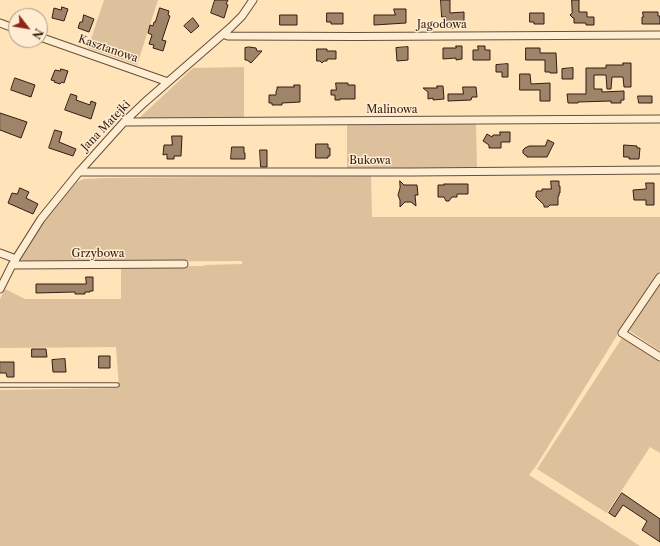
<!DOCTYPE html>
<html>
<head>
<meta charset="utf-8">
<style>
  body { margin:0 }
  #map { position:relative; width:660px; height:546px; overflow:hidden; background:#ffe3b9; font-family:"Libre Caslon Text",serif }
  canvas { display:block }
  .north { position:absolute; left:8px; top:8px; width:40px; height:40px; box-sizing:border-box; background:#ffedd2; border:1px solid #ae9a85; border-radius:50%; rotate:121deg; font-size:11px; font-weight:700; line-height:16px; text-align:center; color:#351d12 }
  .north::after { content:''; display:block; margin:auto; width:14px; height:18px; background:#8f2418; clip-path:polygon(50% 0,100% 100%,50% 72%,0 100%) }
</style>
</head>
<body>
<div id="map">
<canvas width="660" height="546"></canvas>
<div class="north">N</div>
</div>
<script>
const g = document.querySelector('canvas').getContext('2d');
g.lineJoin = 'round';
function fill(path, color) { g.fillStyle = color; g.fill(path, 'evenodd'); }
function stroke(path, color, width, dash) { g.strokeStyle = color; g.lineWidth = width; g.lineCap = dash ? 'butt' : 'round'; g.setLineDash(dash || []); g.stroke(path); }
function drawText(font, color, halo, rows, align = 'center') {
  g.font = font + ' "Libre Caslon Text",serif'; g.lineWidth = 3; g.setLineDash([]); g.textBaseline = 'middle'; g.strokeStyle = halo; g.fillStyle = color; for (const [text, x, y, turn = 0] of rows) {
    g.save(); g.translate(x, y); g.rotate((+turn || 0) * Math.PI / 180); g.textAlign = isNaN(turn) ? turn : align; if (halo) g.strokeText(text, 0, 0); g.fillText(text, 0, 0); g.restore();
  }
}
fill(new Path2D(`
  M104,0H158L137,65L88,48Z
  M244,67V118L138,119L193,68Z
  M476,124L477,168L347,169V125Z
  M371,176L372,217H660V271L621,329L536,466L529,475L640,546H0V390L119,388L116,347L0,348V299L5,289L25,299H121V267L204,266L205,265L242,264V261L19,262L48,216L77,182L84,179L106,178Z
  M660,281V351L628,330Z
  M622,338L660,362V453L650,447L607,513L537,469Z`), '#ddc19d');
const building = new Path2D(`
  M215,0H228L226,4L228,5L224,18L211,13Z
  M441,0H450V13L464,12V24L457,25V28H446V17H442Z
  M572,0H579V12H587V17H594V25H586V23H574V18H573L570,15L572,13Z
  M62,7L68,9L64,21L52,18L54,8L61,10Z
  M160,8L169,11L168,15L170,16L162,40L166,41L163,51L153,48L154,45L149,44L152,35L148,33L150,25L153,26L154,22H155Z
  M394,9H406V23L374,25V15H395Z
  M643,12H658V16H660V24H642V17H643Z
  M327,13H343V24H331V22H327Z
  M530,13H544V24H534V22H530Z
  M84,15L94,19L89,32L78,28L80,22H82Z
  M280,15H297V25H280Z
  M193,18L199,26L191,33L184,26Z
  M456,46H462V59L456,60V58L443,59V48H456Z
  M478,46H485V50H490V60H473V50H478Z
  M249,47L256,48L257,51H262L251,63L247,60H245V48Z
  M408,47V60L397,61L396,48Z
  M526,48H540V53H556L557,73H550V72H545V60H526Z
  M317,49H327V51H336V59H327V61H324L322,63L320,61H317Z
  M623,63H631V87H624L623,77H612L611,89H607L606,75H594V89H602V92L624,91V100H621V103H611V101L578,102V103H568L567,94H586V68H606V65H623Z
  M508,64V77H502V72H496V65Z
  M573,68V79H562V69Z
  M61,69L68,71L64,83L62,82L60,84L54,82L55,81L51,80L55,70L60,71Z
  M520,74H530L531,84L550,83V101H540V90H520Z
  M15,78L35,85L31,97L11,90Z
  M336,83H348V85H355V99H340V100H335V95H331V90H336Z
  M294,85H300V102L282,103V105H272V103H269V95H276V91L277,90V87H294Z
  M437,86H443L444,99L433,100V98L428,99V92L423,88H437Z
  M463,87H476L477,97H472L471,100L448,101V94H463Z
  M71,94L77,96L76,100L90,105L91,101L96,103L91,119L65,110Z
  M638,96H652V103H639Z
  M0,113L27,122L21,138L0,130Z
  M55,130L62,132L59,142L76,149L73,156L49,148Z
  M500,132H510V142H501V148H489V145L483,141L487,134L492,137L493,135H500Z
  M172,136H182L181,156H174V159H167V154L163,155L164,145H172Z
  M548,140L554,143L547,157H527V156L525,155L523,153V150L525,148L529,146H545Z
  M316,144H328V148H330V156H328V158H316Z
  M624,145L637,146V148H640L639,159H629V157H624Z
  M232,147H244V153H245V159H231Z
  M260,150H267V167H261Z
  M400,181L404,185H417L418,195H415L416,206L411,202H405L400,207V200L398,195L400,188Z
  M551,181H559V186H560V193H559V196H558V205H550L548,207H544V205L536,197V193L537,191H542V189H551Z
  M646,183H654V205H646V200H634L633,190L646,189Z
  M444,184H468V194H457V197H452L449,201H446L444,197H438V185H444Z
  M20,188L29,192L26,198L38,204L33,214L8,203L12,193L17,194Z
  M86,277H93V291H90V292H85V294H75V292L36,293V284H86Z
  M32,349H46L47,357H32Z
  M99,356H110V368H99Z
  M65,359L66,372H53L52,360Z
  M0,362H14V377H7L6,373H0Z
  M622,493L660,519V542L642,530L647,521L623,505L615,517L609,513Z`);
fill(building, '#9e8469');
stroke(building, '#351d12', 1);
const service = new Path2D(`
  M0,385H117`);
const minor = new Path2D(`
  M0,23L16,29
  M223,34L228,36C372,37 516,36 660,35
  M40,37L168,82
  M124,122L660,119
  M79,172H412L660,170
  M0,253L16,259
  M12,265L184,264
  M660,277L622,333L660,357
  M0,289L12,265L41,219L79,172L124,122L145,102L231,27L242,16L253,0`);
stroke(service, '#684e3c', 5.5);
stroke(minor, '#684e3c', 9);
stroke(service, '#ffedd2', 3.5);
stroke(minor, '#ffedd2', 7);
drawText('11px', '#351d12', '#ffedd2', [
  ["Jagodowa",442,25],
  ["Kasztanowa",108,49,19],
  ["Malinowa",392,110],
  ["Jana Matejki",106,126,-46],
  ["Bukowa",370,161],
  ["Grzybowa",98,254]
]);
</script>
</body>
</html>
